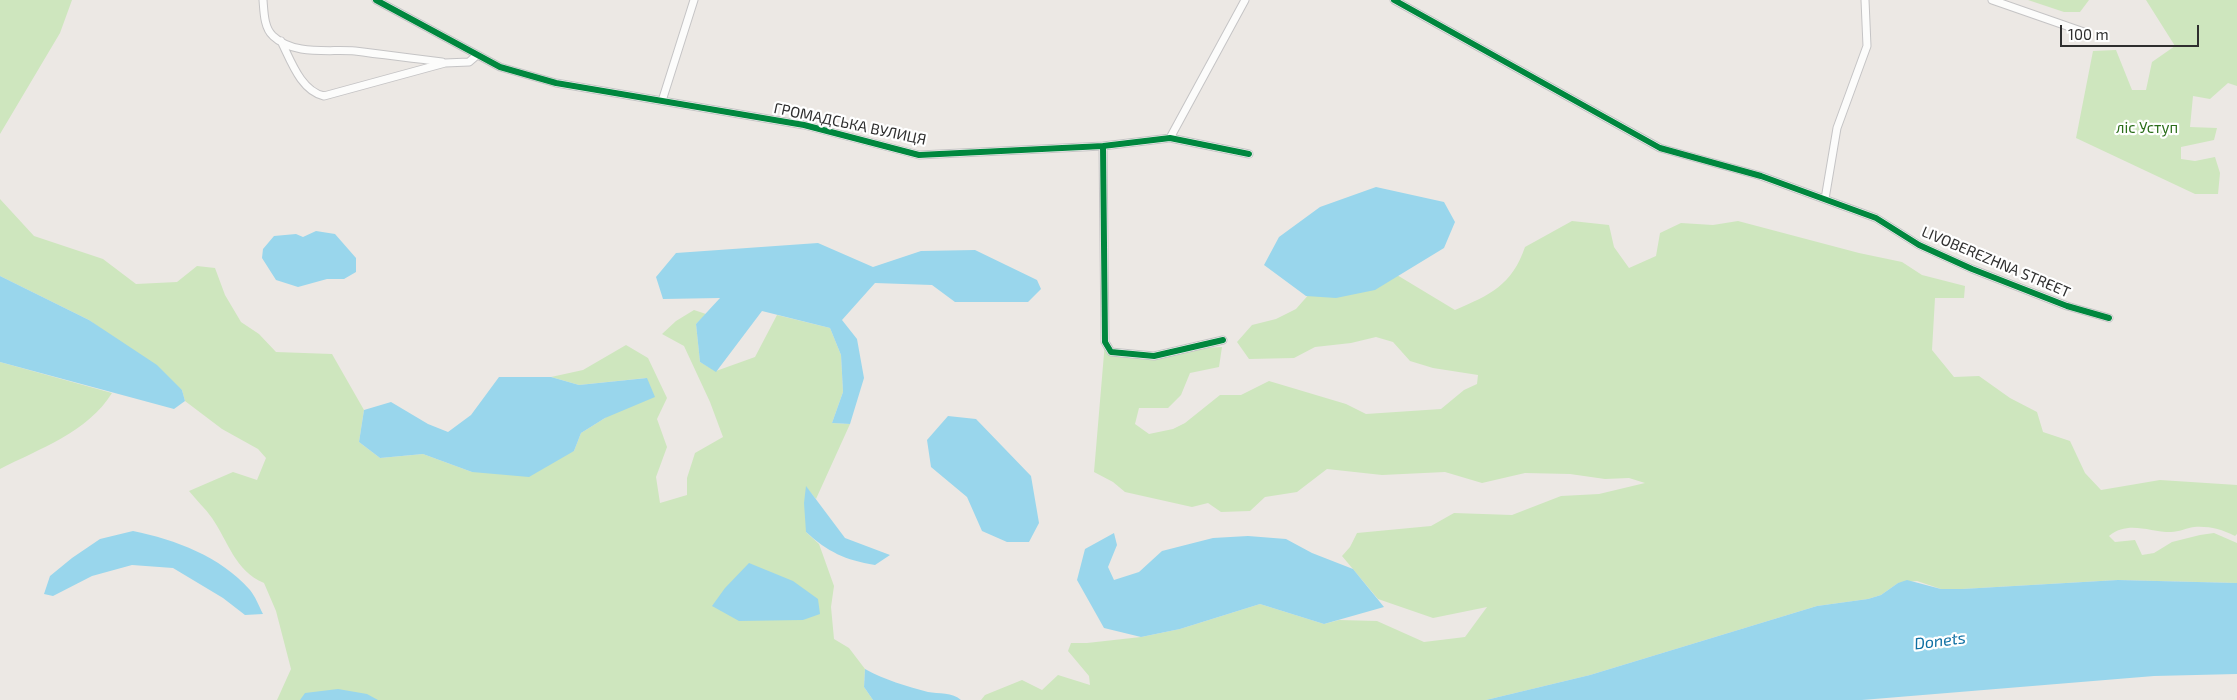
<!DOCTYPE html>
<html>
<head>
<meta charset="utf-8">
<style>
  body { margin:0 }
  #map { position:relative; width:2237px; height:700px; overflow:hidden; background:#ece8e4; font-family:"Exo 2",sans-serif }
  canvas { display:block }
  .scale { position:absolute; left:2060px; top:25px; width:139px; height:22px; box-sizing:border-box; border:2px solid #2e2e2e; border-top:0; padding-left:6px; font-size:15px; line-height:18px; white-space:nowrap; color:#2e2e2e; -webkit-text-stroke:4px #fff; paint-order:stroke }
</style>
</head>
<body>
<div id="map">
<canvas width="2237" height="700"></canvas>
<div class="scale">100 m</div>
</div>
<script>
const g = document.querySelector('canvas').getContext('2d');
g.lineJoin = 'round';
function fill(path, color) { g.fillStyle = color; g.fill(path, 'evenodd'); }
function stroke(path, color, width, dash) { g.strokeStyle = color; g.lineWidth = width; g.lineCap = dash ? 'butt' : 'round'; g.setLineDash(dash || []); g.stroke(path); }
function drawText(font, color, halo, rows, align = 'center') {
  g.font = font + ' "Exo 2",sans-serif'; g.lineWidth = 4.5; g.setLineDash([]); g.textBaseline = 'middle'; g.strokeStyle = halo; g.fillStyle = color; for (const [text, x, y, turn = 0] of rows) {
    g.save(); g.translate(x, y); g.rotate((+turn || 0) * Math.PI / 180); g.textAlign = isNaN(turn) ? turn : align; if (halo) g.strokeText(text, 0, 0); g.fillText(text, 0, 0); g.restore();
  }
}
fill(new Path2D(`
  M0,0H72L60,33L0,134Z
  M2028,0H2089L2080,12H2064Z
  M2146,0H2237V86L2228,83L2210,99L2193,96L2190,127L2217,128L2214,140L2181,147V159L2195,161L2215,157L2220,173L2218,194H2195L2076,138L2093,51L2116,50L2132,90H2146L2152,62L2175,46Z
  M0,199L34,236L103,259L136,284L177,282L197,266L215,268L225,295L241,322L259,334L276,352L332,354L364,410L359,442L380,458L423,454L472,472L574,451L581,433L605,418L646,378L579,385L551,377L583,370L626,345L648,358L667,398L657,419L667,447L656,477L660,503L687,495V478L695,453L723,437L710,402L684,346L662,334L676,321L694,310L706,314L696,324L700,362L716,371L755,357L777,315L830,328L841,355L843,392L832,423L850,424L816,499L806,487V532L819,544L834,586L831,607L834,639L849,648L865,669L864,687L873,700H277L291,669L276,611L264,583C235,571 228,541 212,518C205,508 196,500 189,491L233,472L257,480L266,458L258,449L222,429L185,401L182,390L89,320L0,276Z
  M1572,221L1609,225L1614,247L1629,268L1656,256L1660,233L1681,223L1713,225L1738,221L1859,253L1902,262L1922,275L1965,286L1964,298H1935L1932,350L1954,377L1979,376L2010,398L2037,412L2043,432L2070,441L2085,473L2101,490L2160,480L2237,485V534L2235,536C2221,529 2209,526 2194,527C2186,528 2179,532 2171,532C2149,532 2128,520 2109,536L2115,542L2135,540L2142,555L2154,553L2172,542L2200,535L2214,533L2237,543V583L2118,580L1962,589H1941L1917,581L1898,583L1881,595L1868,599L1817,606L1590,675L1486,700H981L985,695L1022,680L1042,690L1058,675L1090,685L1089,676L1068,651L1071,643H1087L1141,637L1180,629L1260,604L1324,624L1339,620L1377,621L1424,642L1465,637L1487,607L1433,618L1378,599L1342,556L1350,547L1357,533L1431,526L1454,513L1512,515L1561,496L1599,494L1645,483L1629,478L1605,479L1570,474L1525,473L1482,483L1445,472L1382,475L1327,469L1297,492L1265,497L1250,511L1221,512L1208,503L1192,507L1125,492L1113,482L1094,472L1105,342L1111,352L1154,356L1185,349L1222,347L1219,367L1190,373L1181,395L1168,408H1139L1135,424L1149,434L1173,429L1185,423L1220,395H1241L1269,381L1346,404L1366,414L1441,409L1464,390L1477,384L1478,375L1433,368L1410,361L1393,342L1376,337L1351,343L1315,347L1294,358L1249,359L1237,342L1252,325L1276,319L1296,309L1325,276L1382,266L1455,310C1490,295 1512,285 1525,247Z
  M0,362L112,393C88,432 39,449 0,469Z`), '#cee6be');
fill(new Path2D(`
  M1376,187L1444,202L1455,222L1444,248L1375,290L1336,298L1306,296L1264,265L1279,237L1320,207Z
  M316,231L335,234L356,258V272L344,279H327L298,287L276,280L262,258L263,249L274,236L296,234L303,237Z
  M818,243L873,267L921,251L975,250L1037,280L1041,289L1028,302H955L932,285L875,283L842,320L857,339L864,378L850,424L832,423L843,392L841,355L830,328L762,311L716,372L700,362L696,324L720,298L663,299L656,277L676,253Z
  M0,276L89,320L157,365L182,390L185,401L174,409L0,362Z
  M499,377H551L579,385L647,378L655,397L605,418L581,433L574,451L529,477L472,472L423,454L380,458L359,442L364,410L391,402L428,424L448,432L471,415Z
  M948,416L976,419L1031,476L1039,523L1029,542H1007L982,531L967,497L931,467L927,440Z
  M806,486L845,538L890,555L875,565C845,560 828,552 806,532L804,503Z
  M133,531C176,540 220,556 250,590C255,596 259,606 263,614L245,615L223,598L173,568L132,565L92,576L53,596L44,594L50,576L72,558L100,539Z
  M1114,533L1117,545L1108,567L1114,580L1139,572L1162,551L1213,538L1248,536L1286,539L1312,553L1353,569L1384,607L1324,624L1260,604L1180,629L1141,637L1104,628L1077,580L1085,549Z
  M749,563L793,581L818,599L820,614L803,620L739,621L712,606L725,588Z
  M1907,580L1941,589H1962L2118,580L2237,583V674L2154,676L1862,700H1486L1590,675L1817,606L1868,599L1881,595L1898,583Z
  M865,669C885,680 906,686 928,692C938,694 953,692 961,700H873L864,687Z
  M338,689L367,694L378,700H300L305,693Z`), '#99d6ec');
const minor = new Path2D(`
  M263,0C264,12 264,28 273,36C294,56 329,49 355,51C384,55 413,58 442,62
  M376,0L500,67L556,83L804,125L919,155L1103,146L1170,138L1249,154
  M1394,0L1660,148L1761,176L1876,218L1919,245L1972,269L2067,306L2109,318
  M1992,0L2084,32
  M281,41C291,61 301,91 324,96L445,63L469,62L476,56
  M662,101L694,0
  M1170,138L1245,0
  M1103,146L1105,342L1111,352L1154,356L1223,340
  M1825,199L1837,128L1867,46L1865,0`);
stroke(minor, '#c5c4c5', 9);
stroke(minor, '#fcfcfb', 7);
stroke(new Path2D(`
  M376,0L500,67L556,83L804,125L919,155L1103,146L1170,138L1249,154
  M1394,0L1660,148L1761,176L1876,218L1919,245L1972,269L2067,306L2109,318
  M1103,146L1105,342L1111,352L1154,356L1223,340`), '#00873e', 6);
drawText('15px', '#2e2e2e', '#fff', [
  ["ГРОМАДСЬКА ВУЛИЦЯ",850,124,12],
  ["LIVOBEREZHNA STREET",1996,262,23]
]);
drawText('15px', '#2c6e1b', '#fff', [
  ["ліс Уступ",2147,128]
]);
drawText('italic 16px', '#0d6fa3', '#fff', [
  ["Donets",1940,641,-7]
]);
</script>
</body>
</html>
